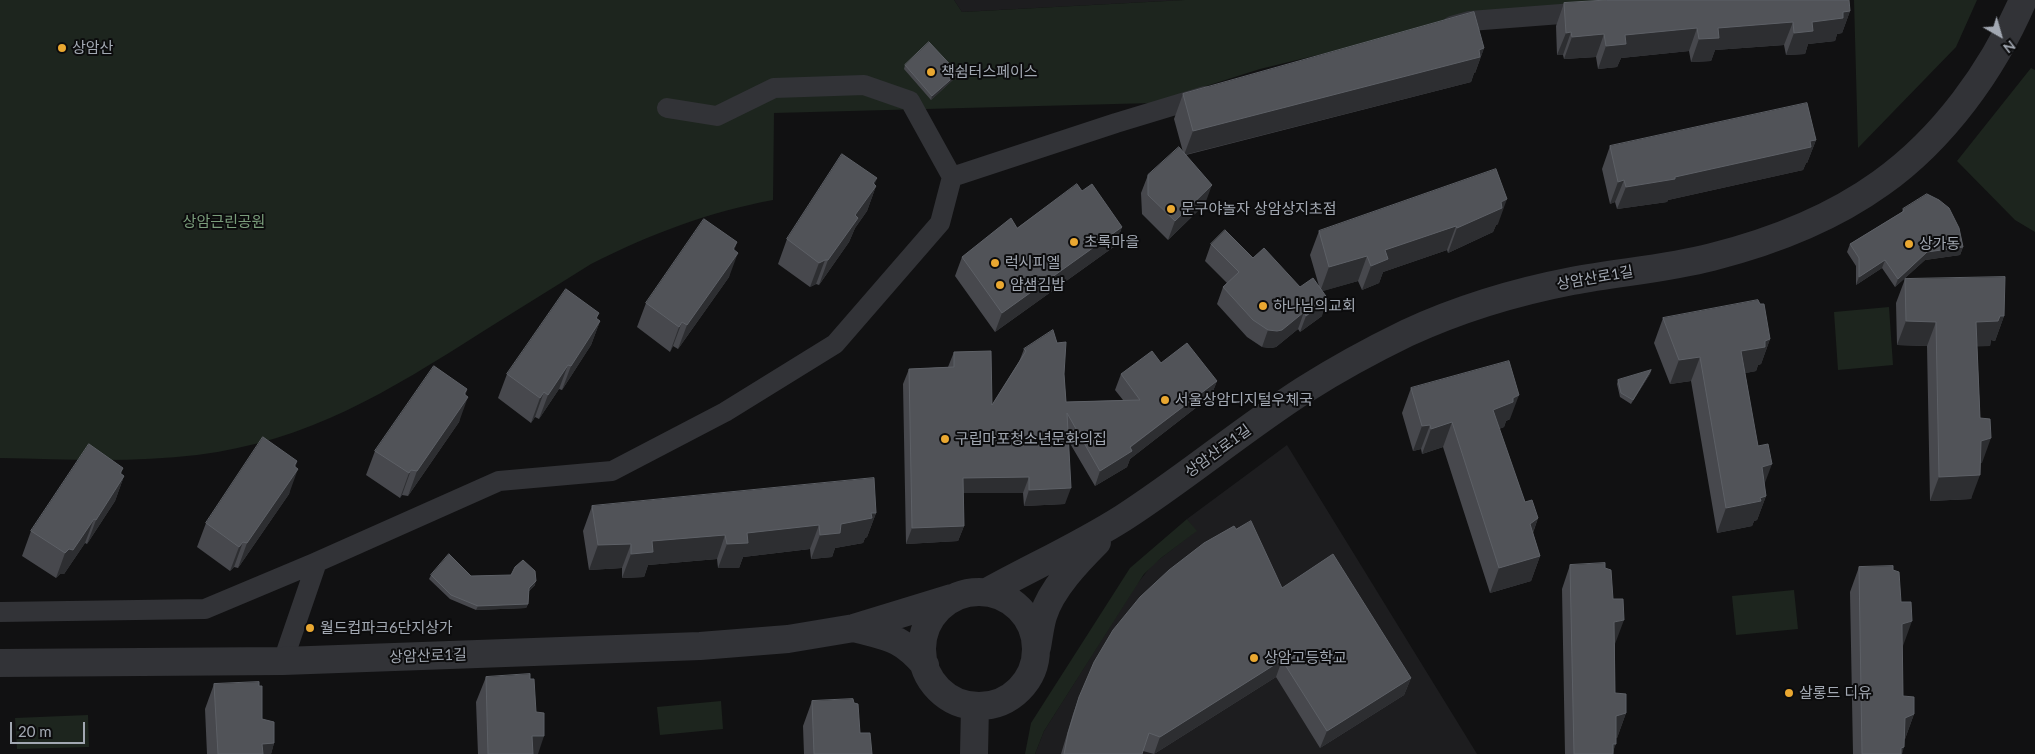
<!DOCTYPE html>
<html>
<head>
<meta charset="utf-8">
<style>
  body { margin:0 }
  #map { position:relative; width:2035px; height:754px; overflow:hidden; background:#111112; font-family:Lato,sans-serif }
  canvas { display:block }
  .north { position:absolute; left:1975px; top:10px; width:50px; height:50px; -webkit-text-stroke:4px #0c0c0d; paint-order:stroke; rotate:142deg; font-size:14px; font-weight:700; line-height:20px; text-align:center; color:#a2a8b2 }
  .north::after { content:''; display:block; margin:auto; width:18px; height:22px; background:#a2a8b2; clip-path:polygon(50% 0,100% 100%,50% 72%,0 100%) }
  .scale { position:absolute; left:10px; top:722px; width:75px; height:22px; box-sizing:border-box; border:2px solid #a2a8b2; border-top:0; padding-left:6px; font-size:15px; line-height:18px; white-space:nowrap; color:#a2a8b2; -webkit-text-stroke:4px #0c0c0d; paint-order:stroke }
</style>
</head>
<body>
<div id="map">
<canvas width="2035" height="754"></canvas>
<div class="north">N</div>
<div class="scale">20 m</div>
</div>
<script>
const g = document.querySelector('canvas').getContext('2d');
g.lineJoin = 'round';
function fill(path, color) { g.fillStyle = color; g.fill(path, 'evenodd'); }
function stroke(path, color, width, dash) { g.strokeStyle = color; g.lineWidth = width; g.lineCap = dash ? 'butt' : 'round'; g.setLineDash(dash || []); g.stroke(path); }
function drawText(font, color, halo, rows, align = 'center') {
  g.font = font + ' Lato,"Noto Sans KR",sans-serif'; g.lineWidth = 4; g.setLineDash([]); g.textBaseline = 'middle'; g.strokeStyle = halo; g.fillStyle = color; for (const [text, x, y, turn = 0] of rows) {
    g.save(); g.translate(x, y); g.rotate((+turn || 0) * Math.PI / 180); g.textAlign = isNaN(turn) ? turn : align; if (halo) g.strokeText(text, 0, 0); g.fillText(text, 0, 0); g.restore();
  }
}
fill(new Path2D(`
  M954,0H1185L962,12Z
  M1287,445L1477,754H1035L1044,731L1137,584L1152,565L1196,531L1187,519Z`), '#1d1d1f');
fill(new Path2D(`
  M0,0H954L962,12L1185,0H1625L1409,33L1260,69L1153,103L774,113L773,200C709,212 650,234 591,264C555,287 518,309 482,332C389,391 309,441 197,455C132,463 65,459 0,458Z
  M1854,0H1977L1956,47L1858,148Z
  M2031,68L2035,70V232L2015,220L1957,161Z
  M1889,307L1893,365L1838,370L1834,312Z
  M1187,519L1197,531L1161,558L1144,574L1044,731L1035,754H1025L1031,723L1130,568Z
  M1794,590L1798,629L1736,635L1732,596Z
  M721,701L723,729L660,735L657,707Z
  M88,715L89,747L17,749L15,718Z`), '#1d251e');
stroke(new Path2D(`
  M1452,26L1470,21L1587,12
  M952,177L1116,123L1205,96
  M0,612L205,609L317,562
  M283,661L317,562L499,481L612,471L725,412L835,344L940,223L952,177L910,101L864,85L774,88L717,116L667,108`), '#323337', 20);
stroke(new Path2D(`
  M987,592C1032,567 1079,546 1123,518C1185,478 1242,430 1304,390C1337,369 1372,350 1407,333C1459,309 1515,292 1572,281C1618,272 1666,269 1712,257C1771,242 1831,219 1881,183C1943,139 1993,70 2023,0
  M922 649a57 57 0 1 1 114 0a57 57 0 1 1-114 0Z
  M854,628C888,637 901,637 925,665
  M1037,647C1039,636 1040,626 1043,616C1051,589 1078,561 1097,542
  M0,663L283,661L700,646L788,639L854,628L952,598
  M974,754L975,706`), '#323337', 28);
fill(new Path2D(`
  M1564,3L1850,11L1842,33L1837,34L1835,41L1808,44L1805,54L1786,55L1784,45L1715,50L1711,61L1691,62L1689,51L1621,58L1617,67L1598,69L1596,57L1564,59L1563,55H1557L1556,26Z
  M1484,48L1475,73H1474L1471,82L1186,155L1205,204L1168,240L1142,214L1141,193L1148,175L1183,152L1174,119L1183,94Z
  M905,65L958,73L956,77L931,100L904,69Z
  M1816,140L1807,163H1806L1803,170L1668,200L1667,202L1617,209L1615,202L1610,204L1602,169L1610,146Z
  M874,185L876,186L867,211L855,228L849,242L819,285L816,284L810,287L778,264L787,239Z
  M1903,209L1963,247L1960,255L1925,260L1895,287L1882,268L1856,285V266L1847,252L1850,244L1902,212Z
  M1498,224L1496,225L1493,232L1448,253L1447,250L1383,272L1379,283L1362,290L1358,281L1322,291V316L1300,332L1298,329L1276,347L1271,348L1262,347L1247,337L1217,304L1223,287L1227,283L1205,261L1211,244L1253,258L1300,287L1319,286L1310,255L1319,231Z
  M1122,227L1115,246L995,332L955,276L962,257L1017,228Z
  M737,242L734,250L729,277L678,349L673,346L670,352L637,327L646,303Z
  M1905,279L2004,316L1995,341L1991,340L1990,346H1977L1982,463H1980L1971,499L1930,501L1927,346L1897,345L1896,303Z
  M1663,318L1770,339L1761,364L1758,365L1756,371L1745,373L1766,496L1757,520L1754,521L1752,526L1717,533L1691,381L1670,384L1654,343Z
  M597,319L600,321L591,345L562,390L559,389L539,419L535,417L531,423L498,398L507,374Z
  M1024,349L1064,374L1066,402L1123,400L1115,390L1121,374L1161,363L1217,381L1211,396L1130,459L1127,467L1095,486L1068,440L1065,504L1024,506L1023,493H963L964,526L958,541L906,544L903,384L909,369L948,367L954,352L992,405L1019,362Z
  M1651,370L1650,374L1631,404L1620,397L1617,384L1618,380Z
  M1411,388L1510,419L1506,421L1504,427L1499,429L1525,502L1538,518L1533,533L1540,556L1531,581L1490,593L1443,447L1422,454L1421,449L1413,451L1402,413Z
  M467,389L459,422L408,496L402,495L400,498L366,475L375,451Z
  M297,461L289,494L238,568L234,567L230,571L197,547L206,523Z
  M123,468L121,474L124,476L115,501L87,544L85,543L64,574H60L56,578L22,556L31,531Z
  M592,506L876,513L867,537L865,538L863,543L835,548L832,557L811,559L810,549L743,557L739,568H718L717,559L648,565L644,577L622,578V568L589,570L583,531Z
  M1236,529L1282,588L1411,678L1404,695L1320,748L1276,677L1154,754L1143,751L1142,754H1061L1073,714L1079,697Z
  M1570,565L1615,644V693L1626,713L1617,738H1616L1613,754H1565L1562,589Z
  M1859,567L1893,570L1902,646L1903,696L1914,714L1905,739H1904L1902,754H1853L1850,592Z
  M431,575L471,576L535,585L529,591L528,604L526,608L476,610L450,599L429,579Z
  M486,677L530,679L538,754H478L476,702Z
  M214,684L262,719L274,743L271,754H207L205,709Z
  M812,701L854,703L860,733L872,754H804L803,726Z`), '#47484d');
fill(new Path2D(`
  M1850,11L1842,33L1837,34L1835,41L1808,44L1805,54L1786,55L1794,33L1812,22L1843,12Z
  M1793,22L1784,45L1715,50L1711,61L1691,62L1699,39L1718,28Z
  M1697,28L1689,51L1621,58L1617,67L1598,69L1606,46L1625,35Z
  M1571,32L1563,55H1557L1566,33Z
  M1604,34L1596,57L1564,59L1572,37Z
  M1484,48L1475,73H1474L1471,82L1184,155L1193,131Z
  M958,73L956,77L931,100L932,96Z
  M1816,140L1807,163H1806L1803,170L1668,200L1667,202L1617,209L1626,187L1675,177Z
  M877,178L872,192L876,186L867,211L855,228L849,242L819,285L828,260L873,183Z
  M1624,180L1615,202L1610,204L1618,182Z
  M1212,185L1205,204L1168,240L1175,221Z
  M1507,199L1498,224L1496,225L1493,232L1448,253L1457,228L1501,202Z
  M1456,226L1447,250L1383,272L1379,283L1362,290L1371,266L1385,250Z
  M1122,227L1115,246L995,332L1002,313Z
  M737,242L729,266L738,253L729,277L678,349L687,325Z
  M1963,247L1960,255L1925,260L1895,287L1898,279L1927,252Z
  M1367,256L1358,281L1320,292L1329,267Z
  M825,260L816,284L810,287L819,263Z
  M1885,260L1882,268L1856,285L1859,277Z
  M1328,299L1322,316L1300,332L1306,316Z
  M1304,312L1298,329L1276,347L1271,348L1262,347L1268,330Z
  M599,313L591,334L600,321L591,345L562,390L571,366L596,318Z
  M2000,316H2004L1995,341L1991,340L1990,346L1967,347L1976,322Z
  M1906,321L1936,322L1927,346L1897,345Z
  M682,322L673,346L670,352L679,327Z
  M1770,339L1761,364L1758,365L1756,371L1732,376L1741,351L1765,341Z
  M1700,357L1691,381L1670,384L1679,360Z
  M568,365L559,389L539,419L548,395Z
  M1651,370L1650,374L1631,404L1633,400Z
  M1217,381L1211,396L1130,459L1127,467L1095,486L1100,471Z
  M467,389L461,406L468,397L459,422L408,496L417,471Z
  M544,392L535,417L531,423L540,398Z
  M1519,395L1510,419L1506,421L1504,427L1484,435L1493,410L1513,398Z
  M1452,422L1443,447L1422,454L1431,429Z
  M1430,425L1421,449L1413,451L1422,426Z
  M1991,438L1982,463L1972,465L1981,441Z
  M297,461L290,480L298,469L289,494L238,568L247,543Z
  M1772,464L1763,488L1762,467Z
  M123,468L115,490L124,476L115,501L87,544L96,520L120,473Z
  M411,470L402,495L400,498L409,473Z
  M1980,475L1971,499L1930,501L1939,477Z
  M1029,477L1023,493H957L963,478Z
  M1071,488L1065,504L1024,506L1029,490Z
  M1766,496L1757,520L1754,521L1752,526L1717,533L1726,508Z
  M871,513H876L867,537L865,538L863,543L835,548L832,557L811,559L820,535L841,524Z
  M1538,518L1529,543L1530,524Z
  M94,519L85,543L64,574H60L56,578L65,553Z
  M819,525L810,549L743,557L739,568H718L727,544L747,533Z
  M964,526L958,541L906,544L912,528Z
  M725,535L717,559L648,565L644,577L622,578L631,554L652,541Z
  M243,542L234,567L230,571L239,547Z
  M631,544L622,568L589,570L598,545Z
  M1540,556L1531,581L1490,593L1499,568Z
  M536,581L535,585L528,592L529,588Z
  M528,604L526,608L476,610L478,606Z
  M1624,620L1615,644L1605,647L1614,622Z
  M1912,621L1903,646L1902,624Z
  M1282,660L1276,677L1154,754L1160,737Z
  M1411,678L1404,695L1320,748L1327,731Z
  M1626,713L1617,738L1607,740L1616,716Z
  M1914,714L1905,739L1896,743L1905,718Z
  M532,736H544L538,754H526Z
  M274,743L271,754H259L262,744Z
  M1613,744H1616L1612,754Z
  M1904,747L1902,754H1898L1901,748Z`), '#2d2e31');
const building = new Path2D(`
  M1607,0H1849L1850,11L1843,12V18L1812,22L1813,31L1794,33L1793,22L1718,28L1719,38L1699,39L1697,28L1625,35L1626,44L1606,46L1604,34L1572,37L1571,32L1566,33L1564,3Z
  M1474,12L1484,48L1479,50L1480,57L1193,131L1183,94Z
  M929,42L958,73L932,96L905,65Z
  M1807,103L1816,140L1810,141L1811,147L1675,177V179L1626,187L1624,180L1618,182L1610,146Z
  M1179,147L1212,185L1175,221L1148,195V175Z
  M842,154L877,178L873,183L876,186L855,215L858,218L828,260H825L819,263L787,239Z
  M1496,169L1507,199L1501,202L1502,208L1457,228L1456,226L1385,250L1388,259L1371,266L1367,256L1329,267L1319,231Z
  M1077,184L1082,191L1092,184L1122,227L1002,313L962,257L1011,218L1017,228Z
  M1927,194L1939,200L1949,208L1959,228L1963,247L1927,252L1898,279L1885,260L1859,277V258L1850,244L1904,211L1903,209Z
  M704,219L737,242L733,249L738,253L687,325L682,322L679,327L646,303Z
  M1225,230L1253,258L1264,248L1300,287L1313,278L1328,299L1306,316L1304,312L1282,330L1277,331L1268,330L1253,320L1223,287L1239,272L1211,244Z
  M2005,277L2004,316H2000L1998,321L1976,322L1980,418L1990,419L1991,438L1981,441L1980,475L1939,477L1936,322L1906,321L1905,279Z
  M566,289L599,313L596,318L600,321L571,366L568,365L548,395L544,392L540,398L507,374Z
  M1758,300L1760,304H1764L1770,339L1765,341V347L1741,351L1758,446L1768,444L1772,464L1762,467L1766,496L1760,498L1761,501L1726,508L1700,357L1679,360L1663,318Z
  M1053,330L1057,343L1066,342L1064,374L1066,402L1140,400L1121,374L1152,351L1161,363L1187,343L1217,381L1130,447L1132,451L1100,471L1067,413L1071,488L1029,490V477L963,478L964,526L912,528L909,369L954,367V352L991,351L992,405L1026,351L1024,349Z
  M1509,361L1519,395L1513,398V402L1493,410L1525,502L1532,500L1538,518L1530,524L1540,556L1499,568L1452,422L1431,429L1430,425L1422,426L1411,388Z
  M434,366L467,389L464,394L468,397L417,471L411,470L409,473L375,451Z
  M1651,370L1633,400L1621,393L1618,380Z
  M263,437L297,461L294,466L298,469L247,543L243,542L239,547L206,523Z
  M89,444L123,468L120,473L124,476L96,520L94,519L73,550L69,549L65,553L31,531Z
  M874,478L876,513H871L872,518L841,524L840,533L820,535L819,525L747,533L748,543L727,544L725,535L652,541L653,552L631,554V544L598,545L592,506Z
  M1251,521L1282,588L1333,554L1411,678L1327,731L1282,660L1160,737L1149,733L1142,754H1064L1068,733L1079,697L1094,662L1113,630L1140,597L1169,570L1204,543L1234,526L1236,529Z
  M449,554L471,576L511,575L515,567L523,560L535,571L536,581L529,588L528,604L478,606L451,595L431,575Z
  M1605,563V568L1611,570L1613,599H1623L1624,620L1614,622L1615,693L1626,694V713L1616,716V744H1613V754H1574L1570,565Z
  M1893,566V570L1899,572L1901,602H1911L1912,621L1902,624L1903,696L1914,697V714L1905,718L1904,747L1901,748V754H1862L1859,567Z
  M530,674V679H534L536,712L544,713V736H532L533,754H488L486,677Z
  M259,682V686H262V719L274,722V743L262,744L263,754H218L214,684Z
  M853,699L854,703L858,704L860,733H870L872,754H814L812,701Z`);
fill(building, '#515358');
stroke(building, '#5d6066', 1);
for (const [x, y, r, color] of [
  [62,48,5,"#eaa831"],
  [931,72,5,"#eaa831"],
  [1171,209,5,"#eaa831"],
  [1074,242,5,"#eaa831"],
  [1909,244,5,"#eaa831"],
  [995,263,5,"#eaa831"],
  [1000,285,5,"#eaa831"],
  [1263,306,5,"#eaa831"],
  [1165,400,5,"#eaa831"],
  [945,439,5,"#eaa831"],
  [310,628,5,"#eaa831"],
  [1254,658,5,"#eaa831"],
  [1789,693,5,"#eaa831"]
]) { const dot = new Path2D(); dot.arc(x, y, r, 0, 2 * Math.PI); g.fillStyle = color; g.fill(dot); stroke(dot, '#0c0c0d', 2); }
drawText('15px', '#a2a8b2', '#0c0c0d', [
  ["상암산",72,48],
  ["책쉼터스페이스",941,72],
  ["문구야놀자 상암상지초점",1181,209],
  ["초록마을",1084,242],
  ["상가동",1919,244],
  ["럭시피엘",1005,263],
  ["얌샘김밥",1010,285],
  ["하나님의교회",1273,306],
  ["서울상암디지털우체국",1175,400],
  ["구립마포청소년문화의집",955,439],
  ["월드컵파크6단지상가",320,628],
  ["상암고등학교",1264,658],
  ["살롱드 디유",1799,693]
], 'left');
drawText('15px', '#7a9d7b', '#0c0c0d', [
  ["상암근린공원",224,222]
]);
drawText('15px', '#a2a8b2', '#0c0c0d', [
  ["상암산로1길",1595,278,-10],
  ["상암산로1길",1218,451,-36],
  ["상암산로1길",428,656,-2]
]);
</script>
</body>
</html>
